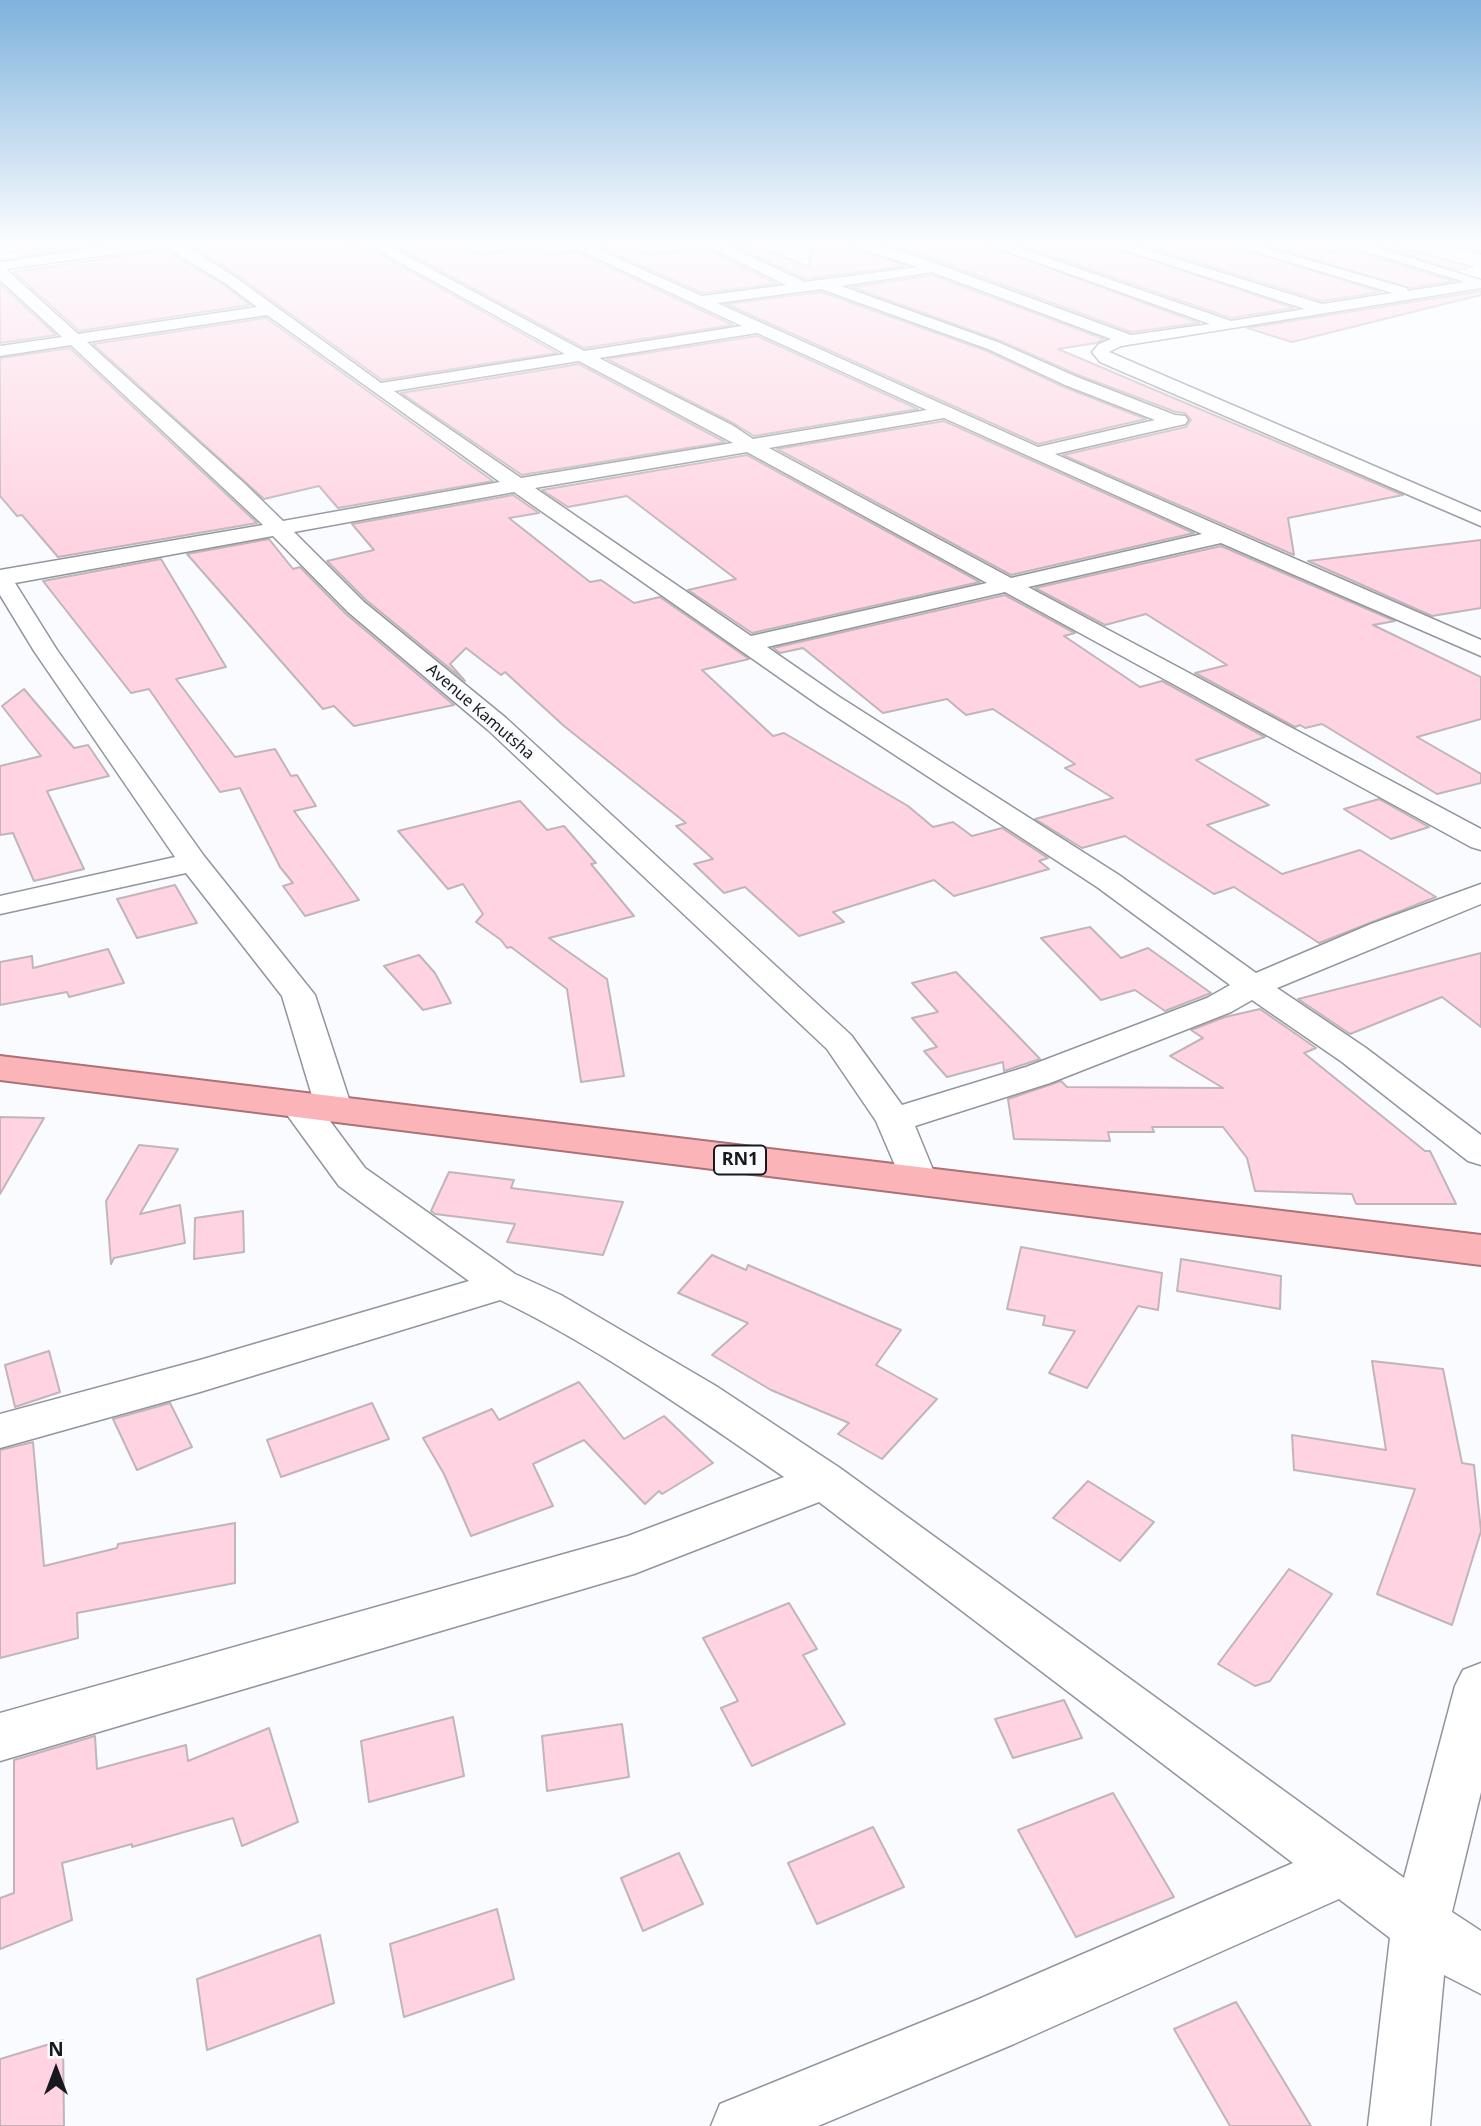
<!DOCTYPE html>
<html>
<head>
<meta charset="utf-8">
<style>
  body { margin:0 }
  #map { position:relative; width:1481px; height:2126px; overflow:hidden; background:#f9fbff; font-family:"Noto Sans",sans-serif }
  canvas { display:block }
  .north { position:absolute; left:21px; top:2035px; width:70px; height:70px; -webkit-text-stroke:5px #f9fbff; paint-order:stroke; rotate:0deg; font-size:19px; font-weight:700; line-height:28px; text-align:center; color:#18191c }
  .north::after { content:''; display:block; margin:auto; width:24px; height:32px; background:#18191c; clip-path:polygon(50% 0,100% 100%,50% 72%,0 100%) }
</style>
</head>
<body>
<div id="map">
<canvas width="1481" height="2126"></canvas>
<div class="north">N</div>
</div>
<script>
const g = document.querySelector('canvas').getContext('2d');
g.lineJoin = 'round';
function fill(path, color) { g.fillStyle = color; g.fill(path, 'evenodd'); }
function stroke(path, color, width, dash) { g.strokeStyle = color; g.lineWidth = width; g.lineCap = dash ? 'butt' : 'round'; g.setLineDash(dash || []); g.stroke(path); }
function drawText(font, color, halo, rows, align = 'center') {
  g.font = font + ' "Noto Sans",sans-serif'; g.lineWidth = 5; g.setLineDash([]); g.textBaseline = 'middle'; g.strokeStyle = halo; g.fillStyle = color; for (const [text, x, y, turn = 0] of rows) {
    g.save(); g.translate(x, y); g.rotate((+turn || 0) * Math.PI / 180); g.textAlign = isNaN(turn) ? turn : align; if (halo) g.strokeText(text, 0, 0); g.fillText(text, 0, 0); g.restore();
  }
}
const building = new Path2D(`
  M12,242H119L20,257L15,252H21Z
  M185,242H314L329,249L363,245L557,353L382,380L237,275Z
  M387,242L453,243L479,254L530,247L551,255L575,251L733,325L584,348Z
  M813,242H839L906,266L805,279L729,244L762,248L809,267Z
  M875,242H978L1199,323L1131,332L922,255Z
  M1010,242H1098L1294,308L1231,318Z
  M1132,242H1220L1381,292L1322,301Z
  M1256,242H1325L1326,252L1348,249L1453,281L1409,288Z
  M1384,243L1400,247L1473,267L1456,270L1374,244Z
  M621,244L650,254L705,248L777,284L702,293L599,247Z
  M164,250L224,285L250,305L79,331L14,272Z
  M932,275L1104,339L1096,343L1058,349L1403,495L1288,518L1294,555L1063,455L1186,427L1191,420L1185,413L1176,412L1078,375L1001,341L852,287Z
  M0,284L56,335L0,343Z
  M1481,291V295L1292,342L1247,328Z
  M821,292L987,351L1064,387L1146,419L1038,444L726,304Z
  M266,318L493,481L338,508L319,486L264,499L93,344Z
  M757,336L918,409L754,436L733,423L607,359Z
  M70,348L254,520L257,523L58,557L22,515L17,516L0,496V358Z
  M579,364L725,442L522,475L401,393Z
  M944,421L1194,533L1011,575L777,449Z
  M747,455L980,582L752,633L688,590L736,579L627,496L568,507L542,490Z
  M513,495L539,513L509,518L590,582L601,580L634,603L660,597L749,659L702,670L773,736L784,733L908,806L933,827L953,822L972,836L1002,828L1048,858L1039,861L1049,869L954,896L934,880L833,912L844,922L799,936L745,887L724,893L694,864L713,859L676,826L686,823L564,726L505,672L501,675L466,648L450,664L465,681L366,600L327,561L374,550L352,524Z
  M269,539L293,569L300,567L346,614L454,705L354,726L334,706L323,709L187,554Z
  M1481,540V608L1432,616L1308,561Z
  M1221,546L1395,621L1373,625L1481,677V719L1417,737L1481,774V783L1437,794L1322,724L1305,728L1300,725L1295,727L1195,673L1227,665L1146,614L1105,625L1035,588Z
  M161,559L226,667L176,679L235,757L275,749L291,776L297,775L316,806L294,811L359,900L305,916L283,886L293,883L280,867L240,788L220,792L149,689L131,693L43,581Z
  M1005,595L1075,633L1064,636L1140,687L1162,681L1265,737L1196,760L1269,805L1207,825L1282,874L1360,850L1436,897L1319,943L1234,887L1214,894L1125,836L1082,848L1035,819L1113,798L1065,768L1075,764L993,709L966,715L947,699L883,713L803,648L780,653L773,648Z
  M24,689L74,748L88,745L109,776L47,791L84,869L34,881L13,833L0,835V766L41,756L2,706Z
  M1379,799L1429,827L1391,839L1344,809Z
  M520,801L547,830L564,826L596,863L591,864L634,916L549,938L607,979L624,1076L581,1082L567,989L511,947L507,948L501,940L476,922L483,914L463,884L448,889L398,831Z
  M175,885L197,923L137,938L117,899Z
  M1090,927L1121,958L1148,948L1211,993L1165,1011L1135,990L1101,1000L1041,938Z
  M108,949L124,983L69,997L67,992L0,1005V962L32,956L33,968Z
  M1481,953V1027L1442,997L1350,1034L1298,999Z
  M419,955L435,973L451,1003L423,1010L384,966Z
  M956,972L1017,1035L1040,1059L1004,1071L1003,1062L947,1077L924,1051L937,1047L912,1018L938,1012L912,983Z
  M1260,1009L1316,1048L1304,1053L1425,1151H1430L1456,1204H1356L1352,1194L1255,1191L1247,1158L1223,1127H1152L1154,1132H1108L1110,1141L1014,1139L1008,1099L1061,1081L1067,1087L1223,1088L1170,1056L1203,1038L1191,1030L1225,1017Z
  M0,1117L44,1118L0,1194Z
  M139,1145L178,1149L140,1214L180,1205L185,1243L114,1258L111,1264L106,1201Z
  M449,1172L514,1180L511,1188L623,1202L603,1255L507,1242L515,1224L435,1214L431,1211Z
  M243,1211L244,1252L194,1259L195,1218Z
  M1021,1247L1162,1273L1158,1310L1138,1306L1087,1388L1049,1373L1075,1331L1043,1325L1045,1316L1007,1309Z
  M712,1255L746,1270L748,1265L901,1330L876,1365L937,1399L882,1459L838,1434L849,1423L771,1390L712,1355L748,1323L678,1293Z
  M1181,1259L1281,1276L1280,1309L1177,1291Z
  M49,1351L60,1392L15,1407L5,1365Z
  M1372,1361L1443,1369L1462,1463L1474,1465L1481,1531L1452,1625L1377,1594L1415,1489L1294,1470L1292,1435L1386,1450Z
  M579,1382L624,1439L664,1416L713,1463L662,1494L659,1491L645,1504L584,1440L533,1464L553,1506L471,1536L444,1474L423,1438L492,1409L499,1420Z
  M170,1403L192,1447L137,1470L113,1419Z
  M372,1403L389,1439L281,1477L267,1440Z
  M33,1442L44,1566L117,1548L118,1544L235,1523V1583L77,1613L78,1638L0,1658V1450Z
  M1088,1481L1154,1522L1120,1561L1053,1518Z
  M1289,1569L1332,1594L1270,1681L1255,1686L1218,1664Z
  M789,1603L817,1649L803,1655L845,1724L752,1766L721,1708L738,1701L703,1638Z
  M1064,1700L1082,1738L1013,1758L995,1719Z
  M453,1717L464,1776L369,1802L361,1741Z
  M622,1724L629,1777L547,1791L542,1736Z
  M269,1728L298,1822L242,1846L233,1818L132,1847V1844L62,1863L72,1920L0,1949V1898L14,1893V1760L95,1736L97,1769L186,1745L188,1761Z
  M1113,1793L1174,1897L1076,1937L1018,1830Z
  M873,1827L904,1887L817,1924L788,1863Z
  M679,1853L703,1904L643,1931L621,1878Z
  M497,1909L514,1979L404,2017L390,1944Z
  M320,1935L334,2003L207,2050L197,1979Z
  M1236,2002L1311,2126H1230L1174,2029Z
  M63,2040L64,2126H0V2059Z`);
fill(building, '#ffd3e1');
stroke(building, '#c1b5b9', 2);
const minor = new Path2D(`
  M140,242H179L235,277L381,383L565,354L363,242H381L584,351L742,326L562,242H581L702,296L786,285L699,242H718L805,282L918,267L841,242H864L921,258L1131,335L1210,324L980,242H1001L1231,321L1305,309L1100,242H1122L1322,304L1393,293L1222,242H1245L1406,288L1408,291L1465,282L1335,242H1358L1481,280V288L1121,346L1109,352L1481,512V526L1100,362L1092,352L1099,344L1111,339L932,272L841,286L1000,343L1077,377L1175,415L1185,416L1188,420L1185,424L1055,454L1481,640V656L1221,543L1028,587L1481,829V850L1471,847L1005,592L767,647L838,696L1119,875L1256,973L1371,924L1481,884V904L1277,988L1366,1048L1481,1135V1165L1468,1161L1342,1062L1252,1000L1231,1012L1050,1083L915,1126L938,1182L932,1191L919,1194L906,1191L876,1121L827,1049L488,730L348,612L273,536L15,583L57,650L204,856L315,995L352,1108L347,1116L334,1119L327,1117L365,1168L515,1274L561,1295L716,1386L840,1468L1404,1878L1455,1686L1463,1670L1481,1663V1792L1452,1912L1481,1931V1994L1444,1975L1430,2126H1368L1390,1938L1339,1899L1014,2044L818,2126H711L720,2104L979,1999L1293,1863L819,1502L634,1574L0,1761V1713L628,1536L784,1477C694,1415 598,1347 500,1300L200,1392L0,1448V1414L200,1360L469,1281L339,1186L285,1112L280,1104L285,1096L298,1093L313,1099L282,996L186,873L0,914V896L175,857L34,651L0,595V570L263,525L71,345L0,356V346L62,337L0,280V262ZM165,247L225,283L257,307L78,334L6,269ZM821,289L988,349L1065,385L1155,420L1038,447L717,303ZM267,315L500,482L283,521L244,483L87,342ZM757,333L927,410L753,439L732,425L599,358ZM579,361L733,443L521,478L394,391ZM944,418L1202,534L1011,578L769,448ZM747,452L987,583L751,636L535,488ZM514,492L820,706L1097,887L1230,985L1207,998L1026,1067L902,1105L851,1035L506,718L364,602L294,532Z
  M1449,242L1481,245V253L1451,245Z`);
const trunk = new Path2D(`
  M0,1056L1481,1235V1265L0,1080Z`);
stroke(minor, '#91959e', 3);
stroke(trunk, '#ab7176', 4);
fill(minor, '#fff');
fill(trunk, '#fbb4b8');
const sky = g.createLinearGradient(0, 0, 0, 540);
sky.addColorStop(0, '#7eb2dc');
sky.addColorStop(0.45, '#fcfdff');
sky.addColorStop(1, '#fcfdff00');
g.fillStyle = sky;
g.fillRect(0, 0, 1481, 540);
drawText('16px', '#18191c', '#f9fbff', [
  ["Avenue Kamutsha",480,712,41]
]);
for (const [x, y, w] of [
  [740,1160,52]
]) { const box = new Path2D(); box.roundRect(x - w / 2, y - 14.5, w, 29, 5); g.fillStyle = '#f9fbff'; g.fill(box); stroke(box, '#18191c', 2); }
drawText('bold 18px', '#18191c', null, [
  ["RN1",740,1160]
]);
</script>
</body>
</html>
